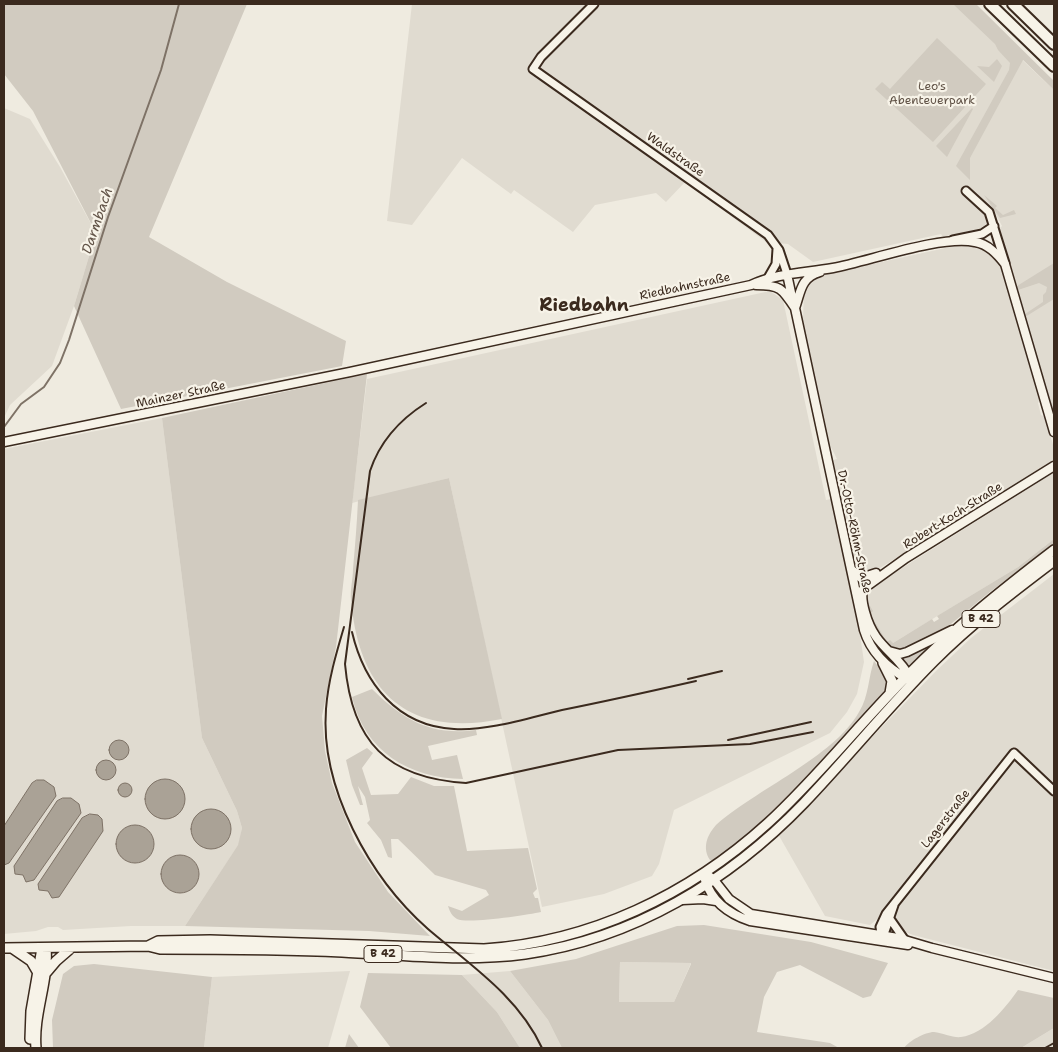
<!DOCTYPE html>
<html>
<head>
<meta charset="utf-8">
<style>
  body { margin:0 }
  #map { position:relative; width:1058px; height:1052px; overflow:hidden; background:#efebe0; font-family:"Shantell Sans",sans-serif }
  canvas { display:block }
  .frame { position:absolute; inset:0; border:5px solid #3b2a1e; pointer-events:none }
</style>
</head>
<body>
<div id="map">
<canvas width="1058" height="1052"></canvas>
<div class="frame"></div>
</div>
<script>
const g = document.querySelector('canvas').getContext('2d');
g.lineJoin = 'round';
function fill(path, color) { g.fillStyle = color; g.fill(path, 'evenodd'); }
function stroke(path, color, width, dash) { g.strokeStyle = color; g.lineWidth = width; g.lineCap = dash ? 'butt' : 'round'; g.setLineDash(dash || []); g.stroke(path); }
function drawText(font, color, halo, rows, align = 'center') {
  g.font = font + ' "Shantell Sans",sans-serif'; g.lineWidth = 4.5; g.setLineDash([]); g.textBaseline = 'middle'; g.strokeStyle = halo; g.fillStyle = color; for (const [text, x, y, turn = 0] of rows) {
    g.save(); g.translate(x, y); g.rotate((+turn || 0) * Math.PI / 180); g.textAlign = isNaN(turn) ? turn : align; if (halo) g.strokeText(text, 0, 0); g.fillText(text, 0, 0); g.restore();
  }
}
fill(new Path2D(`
  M412,4H963L1054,90V416L1000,228L1002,226L994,211L985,217L987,227L943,237L941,234L813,262L788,244L766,242L685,182L666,202L656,193L595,205L573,232L514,190L511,194L462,158L412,225L387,221Z
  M4,108L30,119L60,167L96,233L74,306L52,366L10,405L4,418Z
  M959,245L976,246L983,248L1000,264L1040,398L1038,403L1041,415L1045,417L1054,448V460L962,518L953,522L948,520L939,526V532L875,571L862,575L857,569L853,553L855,547L860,545L858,537L854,536L849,531L833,460L837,459L830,445L803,321L804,291L808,283L818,276Z
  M770,291L783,300L826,500L831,499L858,621L864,662L857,694L847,712L830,733L674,810L659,864L652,876L604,894L542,907L449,478L352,503L367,379Z
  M162,418L202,738L237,811L242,828L239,844L185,926H131L63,930L58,927H48L36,931L4,934V449Z
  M1053,473L1054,539L1018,567L888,646L871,620L866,603L867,593L872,587Z
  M1054,574V971L913,935L901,930L896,920L881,916L870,925L825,916L778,834L936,671L971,638Z
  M620,962L691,963L674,1002H619Z
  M350,971L328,1048H204L212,977Z
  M510,971L548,1020L562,1048H520L497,1012L462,975Z
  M1054,1028V1048H1021Z`), '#e0dbd0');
fill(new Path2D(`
  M4,4H247L149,237L227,282L346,341L342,366L121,409L74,306L96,233L33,111L4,74Z
  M953,4H976L1054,81V90L1023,60L970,158V180L956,166L1009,70L1010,63L998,50L995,44Z
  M937,38L986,84L933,142L875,89L882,82L890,89Z
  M997,59L1002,66L994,82L977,66L989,67Z
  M972,108L973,109L947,157L936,146Z
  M984,195L997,206L995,208L1003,215L1014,210L1016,214L1000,218Z
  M1054,263V299L1025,317V314L1043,302V295L1046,292L1047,287L1039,283L1018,290L1017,286Z
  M367,374L336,647L322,716L325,751L332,783L355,842L388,892L430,936L369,931L185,926L238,845L242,828L237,811L202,738L162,418Z
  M449,478L502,719C407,738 359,692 351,600C350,590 353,579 353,569C355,546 357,523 358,500Z
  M1054,539V543C1033,560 1011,576 990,592C968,609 928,648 901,650C889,651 883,641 878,632C871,622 864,606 867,593V601L873,611L870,614L887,642L890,640L893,643L932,619L934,622L939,619L937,616L1018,567Z
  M933,643L908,668L895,655Z
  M874,661L888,679V690C833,750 780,814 713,861L710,860C702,848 707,835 716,825C755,790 834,757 859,712C869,696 868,678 874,661Z
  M372,689C403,720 431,736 476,730L477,735L428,746L432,760L457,755L463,779C409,778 365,752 352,697Z
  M367,748L373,753L362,768L371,795L398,794L411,777L434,786H454L467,851L528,848L537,889L533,893L535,898H538L541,912C527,915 468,924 457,919C452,916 450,912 448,906L462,911L489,895L486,890L435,875L398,839H391L392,858L388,857L381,840L367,823L370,820L365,797L358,786L363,805H360L352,785L346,760Z
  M704,925L811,942L888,963L871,996L863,998L800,965L777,972L764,997L757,1032L830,1043L839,1048H562L548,1020L510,971L576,959L677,926ZM620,962L691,963V964L674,1002H619Z
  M94,964L212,977L204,1048H53L52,1020L63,974L74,966Z
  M368,973L462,975L497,1012L520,1048H391L360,1007Z
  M1018,990L1054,998V1028L1021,1048H904C909,1041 925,1032 934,1032C943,1033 953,1038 961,1037C985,1034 1006,1007 1018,990Z
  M349,1034L359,1048H345Z`), '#d1cbc0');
const water = new Path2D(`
  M109 750a10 10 0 1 1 20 0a10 10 0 1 1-20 0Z
  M96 770a10 10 0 1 1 20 0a10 10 0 1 1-20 0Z
  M145 799a20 20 0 1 1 40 0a20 20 0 1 1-40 0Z
  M37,780H44L54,787L56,796L9,863L4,865V826L32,783Z
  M118 790a7 7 0 1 1 14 0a7 7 0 1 1-14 0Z
  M63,798H71L79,804L81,813L34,880L26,882L23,875L15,874L14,866L57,801Z
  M191 829a20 20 0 1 1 40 0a20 20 0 1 1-40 0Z
  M90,814L98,815L102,819L103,831L59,897L52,898L48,891L39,890L38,884L82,818Z
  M116 844a19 19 0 1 1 38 0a19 19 0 1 1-38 0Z
  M161 874a19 19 0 1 1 38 0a19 19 0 1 1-38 0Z`);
fill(water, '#aaa296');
stroke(water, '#7e7266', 1);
stroke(new Path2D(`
  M4,427L21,404L44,387L60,363L69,340L108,217L161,70L179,4`), '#7e7266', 2);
const tertiary = new Path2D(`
  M594,4L541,57L533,69L768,235L779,250L787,274
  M966,191L989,212L1005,263
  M953,240L982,234L994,226
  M768,278L776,264L777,249
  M890,919L904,939
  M882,940L880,927L886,914L1014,753L1054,791
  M882,940L894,905`);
const secondary = new Path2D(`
  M787,274L793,302
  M756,285C780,285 782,288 795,308L864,630C871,653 887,668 909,680
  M795,308C801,292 800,278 820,272
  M4,442L350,372L751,285C777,273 805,273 833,268C870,261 940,235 975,242C988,244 997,254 1005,264L1054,432
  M852,570L861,578L876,573
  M889,651L900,654L907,652L952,630
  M911,679C896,650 875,649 865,612C863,605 861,597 863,589L906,558L1054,466
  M705,873L714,880L729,899L751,914L898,938L932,948L1054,978
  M705,880C712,902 729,914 750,921L908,945
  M682,900L703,899L716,901`);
const primary = new Path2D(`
  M883,663L892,681L890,693
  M148,946L158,941L210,940L484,949C590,942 689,895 768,823C818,777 860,723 908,675C953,629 1003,589 1054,550
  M4,948L148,946L160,949C221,949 281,949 342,952C403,955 464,962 525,954C633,939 729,881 804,803C848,757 889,706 934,661C971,624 1013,592 1054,561
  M12,948L31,961L38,973
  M45,974L56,961L71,948
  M30,1039L31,1011L42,948
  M36,1048C33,1014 49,981 46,948`);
const motorway = new Path2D(`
  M990,4L1054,66
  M1013,4L1054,44`);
stroke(tertiary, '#3b2a1e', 11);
stroke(secondary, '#3b2a1e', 11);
stroke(primary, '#3b2a1e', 12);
stroke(motorway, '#3b2a1e', 14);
stroke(tertiary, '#f7f3e8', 7);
stroke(secondary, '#f7f3e8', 8);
stroke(primary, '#f7f3e8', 9);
stroke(motorway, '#f7f3e8', 10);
stroke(new Path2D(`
  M426,403C399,420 380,441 370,471L345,664C352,742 387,778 466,783L618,750L750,744L813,732
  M344,627C336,654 328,681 326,709C320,788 370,878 428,929C470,965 518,996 542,1048
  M352,632C364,683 397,726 454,729C489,731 528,718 562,710C607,701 652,691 696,681
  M688,679L722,671
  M728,740L811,722
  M1045,1048L1054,1043`), '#3b2a1e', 2);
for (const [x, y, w] of [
  [981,619,38],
  [383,954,38]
]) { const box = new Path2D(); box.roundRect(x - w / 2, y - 8.5, w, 17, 4); g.fillStyle = '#f7f3e8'; g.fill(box); stroke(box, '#3b2a1e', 1); }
drawText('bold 11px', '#3b2a1e', null, [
  ["B 42",981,619],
  ["B 42",383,954]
]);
drawText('12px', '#605246', '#f7f3e8', [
  ["Leo's",932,87],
  ["Abenteuerpark",932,101]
]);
drawText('12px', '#3b2a1e', '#f7f3e8', [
  ["Waldstraße",675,155,35],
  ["Riedbahnstraße",685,287,-12],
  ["Mainzer Straße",181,395,-12],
  ["Robert-Koch-Straße",953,516,-32],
  ["Dr.-Otto-Röhm-Straße",854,532,78],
  ["Lagerstraße",946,819,-52]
]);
drawText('italic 14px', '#625448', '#f7f3e8', [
  ["Darmbach",98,221,-71]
]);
drawText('bold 18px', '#3b2a1e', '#f7f3e8', [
  ["Riedbahn",584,306]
]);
</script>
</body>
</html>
